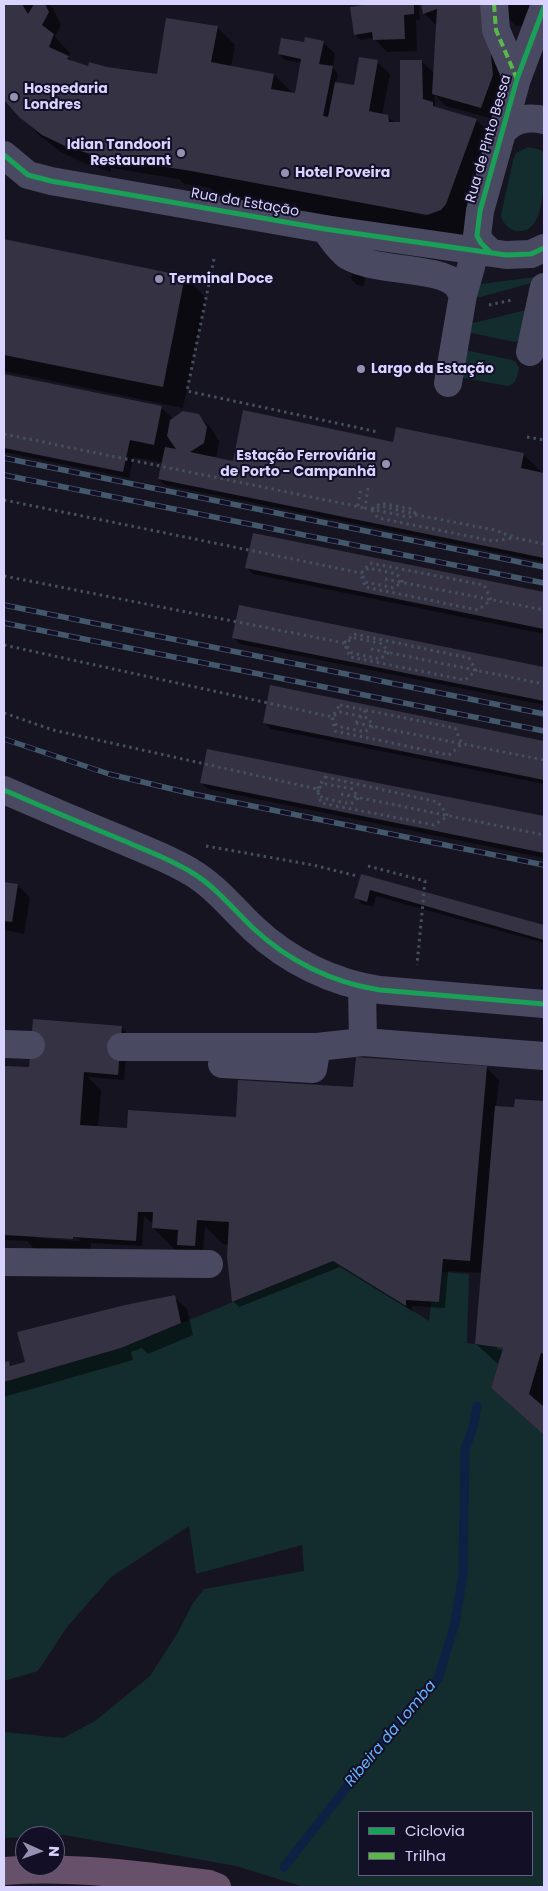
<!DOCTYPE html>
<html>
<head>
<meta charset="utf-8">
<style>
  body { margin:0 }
  #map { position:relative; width:548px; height:1891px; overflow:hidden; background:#161421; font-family:Poppins,sans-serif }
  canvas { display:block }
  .frame { position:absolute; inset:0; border:5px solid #d9d4ff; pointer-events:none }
  .legend { position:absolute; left:358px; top:1811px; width:175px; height:65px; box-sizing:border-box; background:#130f26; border:1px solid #625e7d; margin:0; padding:6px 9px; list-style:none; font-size:15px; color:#d9d4ff }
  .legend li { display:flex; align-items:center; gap:10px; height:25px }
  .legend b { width:25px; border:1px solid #625e7d }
  .north { position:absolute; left:15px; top:1826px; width:50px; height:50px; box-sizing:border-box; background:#130f26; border:1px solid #625e7d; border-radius:50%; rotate:92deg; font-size:14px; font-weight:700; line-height:20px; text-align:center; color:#d9d4ff }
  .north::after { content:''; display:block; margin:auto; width:18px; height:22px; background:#9591b1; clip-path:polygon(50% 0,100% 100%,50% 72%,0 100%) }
</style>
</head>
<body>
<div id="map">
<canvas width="548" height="1891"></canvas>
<div class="frame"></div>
<ul class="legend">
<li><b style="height:6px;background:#1a9f57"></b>Ciclovia</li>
<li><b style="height:6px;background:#58b947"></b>Trilha</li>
</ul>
<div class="north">N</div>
</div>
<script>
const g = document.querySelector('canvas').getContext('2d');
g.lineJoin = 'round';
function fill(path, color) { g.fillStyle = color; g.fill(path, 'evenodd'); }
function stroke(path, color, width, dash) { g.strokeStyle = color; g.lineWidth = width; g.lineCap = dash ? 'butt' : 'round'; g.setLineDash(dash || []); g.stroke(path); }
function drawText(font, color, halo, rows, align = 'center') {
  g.font = font + ' Poppins,sans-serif'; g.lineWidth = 4; g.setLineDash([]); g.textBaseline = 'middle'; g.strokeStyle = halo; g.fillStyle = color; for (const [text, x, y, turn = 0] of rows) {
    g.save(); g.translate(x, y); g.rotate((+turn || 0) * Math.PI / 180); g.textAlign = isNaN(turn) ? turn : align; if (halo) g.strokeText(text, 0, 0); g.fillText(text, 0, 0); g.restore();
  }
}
fill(new Path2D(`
  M528,147L541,150L544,153C544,173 548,236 516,231C507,229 503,223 501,215L513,160L516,153Z
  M535,277V282L477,298L476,287L481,284Z
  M530,309L521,340L515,342L471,333L469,324Z
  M470,351L512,360L516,362L519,368C517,376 517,384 508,386L464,378L458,374L463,352Z
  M333,1261L429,1321L431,1302H439L442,1272L469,1274L467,1343L503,1348L491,1388L544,1435V1887H304L236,1866L64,1835L4,1838V1732L63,1738L95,1721L150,1676L177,1634L193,1603L204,1589L304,1571L302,1545L196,1574L189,1526L111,1577L67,1627L38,1671L4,1681V1382L121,1348ZM359,1812H532V1875H359Z`), '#132c2d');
fill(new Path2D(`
  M4,4H33L34,6L36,4H48L53,8L61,25L55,37L70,53L68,58L73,62L88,67L107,68L158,76L217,27L235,45L231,67L274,75L296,96L302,63L285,60L279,54L304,43L323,42L335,54L333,68L338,74L336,84L353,87L377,62L390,74L382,115L387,116L394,122L402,123L421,61L435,74L437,26L425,14L422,4H541L532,27L516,26L497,7L505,88L493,119L446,106L435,95V106L438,108L476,120L489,132L477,164L490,177L466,235L453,239L218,196L210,188L184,184L179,179L111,168V172L84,163L61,152L39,135L4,98Z
  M369,4H419L420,20H416L417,51L387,52L374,38L361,40L355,34Z
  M4,240L185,277L206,298L183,408L4,371Z
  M352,272L359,273L365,279L364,286L357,285L351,279Z
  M4,375L161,407L173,419L198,415L211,428L219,441L217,455L213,458L237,463L394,444L523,454L544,474V562L165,485L159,479L163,463L133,457L129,478L4,452Z
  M254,534L544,594V634L253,574L247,568Z
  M240,607L544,668V705L240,644L233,637Z
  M271,687L544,742V784L271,729L264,722Z
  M208,750L544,818V858L208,789L201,783Z
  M362,875L544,927V943L376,896L373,907L362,904L356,898Z
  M4,883L18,885L30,898L24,934L4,930Z
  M122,1028L128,1034L124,1080L88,1077L101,1090L98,1127L128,1129L235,1118L355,1089L486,1067L499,1080L496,1107L515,1108L516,1100L544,1102V1397L542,1406L544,1409V1435L492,1388L499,1365L476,1344L482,1273L448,1271L445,1308L412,1306V1311L340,1267L239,1307L233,1301L229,1245L223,1244L205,1226L203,1255L178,1253L153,1228V1224L144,1216L142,1246L91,1243L90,1256L38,1253L27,1241L4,1240V1067L30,1069ZM37,1235L79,1238V1241L37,1238ZM497,1346L509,1348V1351L497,1349Z
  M174,1297L187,1309L193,1335L148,1354L142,1348L131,1352L133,1360L4,1397V1363L8,1362L12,1366L26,1363Z`), '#0007');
stroke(new Path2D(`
  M284,1867L397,1723L438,1679L455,1623L463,1575L465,1449L473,1428L477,1406`), '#0d2144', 9);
fill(new Path2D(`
  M4,4H22L28,14L34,4H45L49,12L42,25L54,34L49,47L69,56L67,59L88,66L89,62L107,67L157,74L166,18L218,26L211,62L274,74L271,89L295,93L301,59L278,54L281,38L304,42L305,37L324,41L319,64L333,66L323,116L328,117L335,82L354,85L359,57L378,60L369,111L388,115L389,122H400V60H422L423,99L433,102V106L477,119L446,204L441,210L427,215L191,171L93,155L65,146L42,135L19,117L4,100Z
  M368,4H414V14L404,15L405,39L373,40L372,32L354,35L350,7Z
  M421,4H486L493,75L481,108L432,94L437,9L423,14Z
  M4,239L185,276L163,387L4,355Z
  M4,374L162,406L154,445L130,440L123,472L4,448Z
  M243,410L393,442L396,427L524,453L521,468L544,473V558L158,479L165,447L176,449L167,436L170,420L183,411L199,414L207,427L204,443L190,452L233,461Z
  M253,533L544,592V629L245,568Z
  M239,605L544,667V701L232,638Z
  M270,685L544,741V780L263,723Z
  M207,749L544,816V853L200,783Z
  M361,874L544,925V940L370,890L367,902L354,898Z
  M4,882L18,884L12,922L4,921Z
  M33,1019L122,1026L118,1075L84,1072L80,1125L127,1128L128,1110L236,1117L238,1080L353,1087L356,1057L487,1066L470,1261L443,1259L439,1302L406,1300V1306L333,1261L232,1302L227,1257L229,1222L197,1220L195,1246L177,1245L178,1230L152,1228L153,1212H138L136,1241L73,1237V1239L4,1235V1066L29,1067Z
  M515,1099L544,1101V1354L541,1353L529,1394L544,1407V1435L491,1388L503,1348L475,1344L495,1106L514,1107Z
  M175,1295L181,1323L121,1348L4,1382V1362L9,1361L10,1366L25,1362L17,1332L125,1305Z`), '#343243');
stroke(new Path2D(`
  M214,259L187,391L378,432
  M489,305L512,300
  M4,434L365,508
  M527,437L544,440
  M368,488L365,508L409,517L417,515L494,530L516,538L544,544
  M4,500L361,573L369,568L397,574L402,582L394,588L366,582L361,573
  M358,506L361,487
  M377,508L381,506L415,514
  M372,509L381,503L411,509L417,515
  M372,510L378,518L493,541L514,538
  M370,563L484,585L491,600L478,610L365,587L361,573Z
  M4,576L344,643L355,638L383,644L388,653L380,659L352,653L344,643
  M385,579L544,610
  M354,634L469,658L476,671L465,680L350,657L344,643Z
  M4,645L332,717L340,712L368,718L373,726L365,732L337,726L332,717
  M371,649L544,684
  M340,705L455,728L462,744L449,755L335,731L332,717Z
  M4,713L53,730L317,789L325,784L353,789L358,798L351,804L322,798L317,789
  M356,723L544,760
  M356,723L366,710
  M325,777L438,802L448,816L434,825L321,803L317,789Z
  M341,794L544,835
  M206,846L313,865L357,876
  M368,866L425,881L417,965`), '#44505f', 3, [2.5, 4]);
stroke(new Path2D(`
  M494,4L496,30L517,79
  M501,134C512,120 526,116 544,120
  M4,155L28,175L51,181L325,229L506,255L531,254L544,248
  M325,229C332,238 338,249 348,256C375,272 438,266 457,285C459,288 461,292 463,295
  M490,252L481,243L477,236L480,211L517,79L544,7
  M530,352L544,287
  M448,383L463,295L471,267L477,236
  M4,790C43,807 83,824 122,840C145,850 170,859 191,872C215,886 233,909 253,928C288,961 333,983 380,990L544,1004
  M362,987L363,1042
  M4,1044L31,1045
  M121,1047H317L363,1042L544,1056
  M222,1064L313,1069L317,1047
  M4,1262L209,1264`), '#4a4962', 28);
stroke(new Path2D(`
  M4,1871C73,1866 141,1875 209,1884L217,1887`), '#67516a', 28);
const rail = new Path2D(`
  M4,458L544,567
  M4,475L544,583
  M4,605L544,714
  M4,623L544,731
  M4,739L109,774L193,794L544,865`);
stroke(rail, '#43596b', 5.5);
stroke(rail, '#130f26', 4, [11]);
stroke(new Path2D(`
  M494,4L496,30L517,79`), '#58b947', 4, [8, 4]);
stroke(new Path2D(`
  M4,155L28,175L51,181L325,229L506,255L531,254L544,248
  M490,252L481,243L477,236L480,211L517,79L544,7
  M4,790C43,807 83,824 122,840C145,850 170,859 191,872C215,886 233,909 253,928C288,961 333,983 380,990L544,1004`), '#1a9f57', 5);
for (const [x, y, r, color] of [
  [14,97,5,"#9591b1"],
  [181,153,5,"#9591b1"],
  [285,173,5,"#9591b1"],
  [159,279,5,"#9591b1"],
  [361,369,5,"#9591b1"],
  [386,464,5,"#9591b1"]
]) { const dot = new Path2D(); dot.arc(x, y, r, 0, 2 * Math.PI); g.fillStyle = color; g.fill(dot); stroke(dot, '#130f26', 2); }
drawText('bold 14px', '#d9d4ff', '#130f26', [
  ["Hospedaria",24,89],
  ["Londres",24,105],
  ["Idian Tandoori",171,145,"right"],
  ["Restaurant",171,161,"right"],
  ["Hotel Poveira",295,173],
  ["Terminal Doce",169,279],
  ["Largo da Estação",371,369],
  ["Estação Ferroviária",376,456,"right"],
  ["de Porto - Campanhã",376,472,"right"]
], 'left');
drawText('14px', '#d9d4ff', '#130f26', [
  ["Rua de Pinto Bessa",489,139,-74],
  ["Rua da Estação",245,203,10]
]);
drawText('italic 15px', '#62b6ff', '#130f26', [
  ["Ribeira da Lomba",391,1734,-50]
]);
</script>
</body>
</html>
